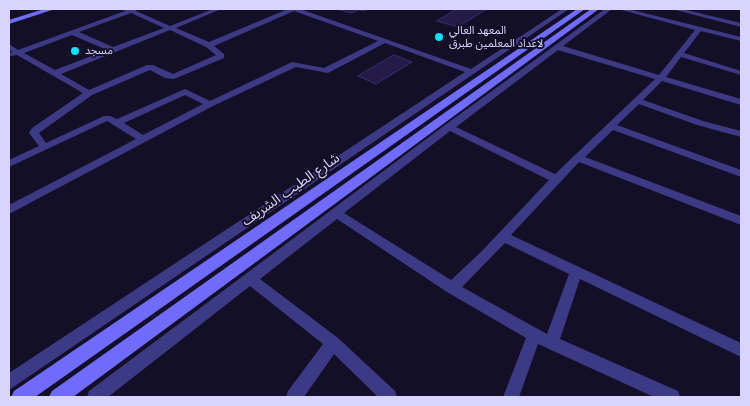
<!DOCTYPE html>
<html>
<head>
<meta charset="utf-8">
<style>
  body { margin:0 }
  #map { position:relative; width:750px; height:406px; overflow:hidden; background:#130f26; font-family:"Varela Round",sans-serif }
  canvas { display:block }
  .frame { position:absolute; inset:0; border:10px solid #d9d4ff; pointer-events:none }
</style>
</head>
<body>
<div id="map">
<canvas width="750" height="406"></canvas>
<div class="frame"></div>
</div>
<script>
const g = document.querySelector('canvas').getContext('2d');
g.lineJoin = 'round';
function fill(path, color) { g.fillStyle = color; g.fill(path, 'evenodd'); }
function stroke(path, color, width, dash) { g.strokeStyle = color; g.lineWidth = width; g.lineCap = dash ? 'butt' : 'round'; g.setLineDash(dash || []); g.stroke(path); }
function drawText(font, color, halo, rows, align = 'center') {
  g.font = font + ' "Varela Round","Noto Sans Arabic",sans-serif'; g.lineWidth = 4; g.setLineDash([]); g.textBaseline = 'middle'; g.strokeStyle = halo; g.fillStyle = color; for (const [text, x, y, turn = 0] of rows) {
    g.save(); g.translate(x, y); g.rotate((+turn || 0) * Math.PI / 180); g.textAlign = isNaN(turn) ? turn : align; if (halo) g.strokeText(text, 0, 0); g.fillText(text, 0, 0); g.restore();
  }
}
const building = new Path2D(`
  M338,9H369L364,11L359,10L351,13Z
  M457,9H481L485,10L458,27L437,21Z
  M394,55L412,62L376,84L358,76Z`);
fill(building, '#241b47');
stroke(building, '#3b2d73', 1);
fill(new Path2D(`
  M123,9H136V11L170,26L213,9H221L176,28L209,42L288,9H300L471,69L562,9H569L9,390V373L465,72L385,43L328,73L296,67L213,106L9,214V205L136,139L107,121L9,167V160L39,146L29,133L32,128L83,93L17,55L10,56L9,54L12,52L9,49V44L18,50L125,11ZM294,11L378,41L324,68L292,62L210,101L185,89L117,119L110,116H104L46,143L39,133L92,95L150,70L165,78L174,79L224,58V54L214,46ZM131,13L164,28L113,47L79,32ZM170,30L206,47L216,55L173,74L153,65H147L89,90L61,74ZM72,35L107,50L55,70L24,53ZM185,95L203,104L143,135L124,123Z
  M605,9H612L563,46L659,75L695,30L618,9H628L741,37V41L701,31L684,53L741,71V75L681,57L666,77L741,99V105L662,81L643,100L703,121L741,131V137L697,125L639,104L617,125L741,170V177L613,130L585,157L741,216V225L579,162L511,235L741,343V357L580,279L560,339L678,391L680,397H654L538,344L519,397H503L526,338L447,292L337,219L260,279L338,338L395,391L397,397H378L334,354L304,397H286L288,391L323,344L250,286L108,397H87L89,391L445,125ZM558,50L655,79L555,174L456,127ZM450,131L549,180L481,252L451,280L344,213ZM505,243L569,274L547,334L462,287Z
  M672,9H682L741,23V27Z`), '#3d3a85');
fill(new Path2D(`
  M44,9H55L9,24V20Z
  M577,9H585L35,397H11L14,391Z
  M591,9H599L73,397H49L52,391Z`), '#6f6bff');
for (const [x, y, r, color] of [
  [439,37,5,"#00e5ff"],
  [75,51,5,"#00e5ff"]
]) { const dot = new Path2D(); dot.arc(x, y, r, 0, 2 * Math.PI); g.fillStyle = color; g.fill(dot); stroke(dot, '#130f26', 2); }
drawText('11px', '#d9d4ff', '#130f26', [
  ["المعهد العالي",449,31],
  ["لاعداد المعلمين طبرق",449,44],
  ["مسجد",85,51]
], 'left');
drawText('14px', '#d9d4ff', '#130f26', [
  ["شارع الطيب الشريف",291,190,-35]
]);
</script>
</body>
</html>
